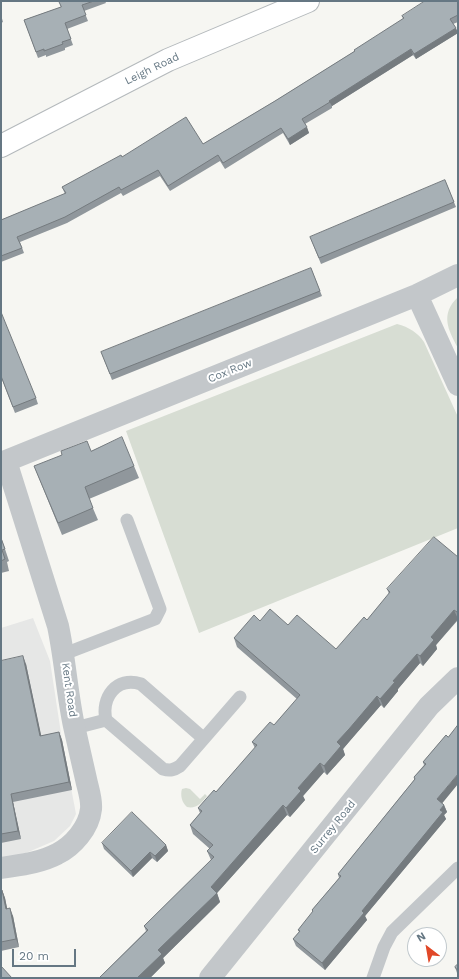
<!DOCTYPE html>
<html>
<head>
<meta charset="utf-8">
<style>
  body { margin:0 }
  #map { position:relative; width:459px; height:979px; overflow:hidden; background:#f6f6f2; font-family:"Work Sans",sans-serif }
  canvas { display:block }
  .frame { position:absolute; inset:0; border:2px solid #657783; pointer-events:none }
  .north { position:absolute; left:407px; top:927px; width:40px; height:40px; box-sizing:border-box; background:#fff; border:1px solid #c1c9cd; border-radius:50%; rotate:329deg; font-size:11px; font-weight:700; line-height:16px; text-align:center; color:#657783 }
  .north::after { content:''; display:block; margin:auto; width:14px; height:18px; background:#e14828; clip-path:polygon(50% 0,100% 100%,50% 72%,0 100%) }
  .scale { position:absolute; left:12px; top:949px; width:64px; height:18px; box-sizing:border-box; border:2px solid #657783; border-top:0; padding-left:5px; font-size:12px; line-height:14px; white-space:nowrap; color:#657783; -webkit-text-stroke:3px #fff; paint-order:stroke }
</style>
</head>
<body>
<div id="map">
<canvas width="459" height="979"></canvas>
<div class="frame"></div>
<div class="north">N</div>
<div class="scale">20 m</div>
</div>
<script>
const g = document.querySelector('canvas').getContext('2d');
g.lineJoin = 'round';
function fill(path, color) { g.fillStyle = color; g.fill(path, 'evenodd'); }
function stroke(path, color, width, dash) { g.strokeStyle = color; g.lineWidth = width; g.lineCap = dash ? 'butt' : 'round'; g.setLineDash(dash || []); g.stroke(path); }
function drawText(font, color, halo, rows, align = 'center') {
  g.font = font + ' "Work Sans",sans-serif'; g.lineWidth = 4; g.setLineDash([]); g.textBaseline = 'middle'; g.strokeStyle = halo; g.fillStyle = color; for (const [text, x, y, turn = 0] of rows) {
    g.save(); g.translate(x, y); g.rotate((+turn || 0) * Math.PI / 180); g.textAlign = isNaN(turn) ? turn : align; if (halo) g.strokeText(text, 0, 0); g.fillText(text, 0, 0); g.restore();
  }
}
fill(new Path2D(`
  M33,618L50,661L62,740L76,814L70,826L54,841L26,853L1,859V628Z`), '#e6e7e6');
fill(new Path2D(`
  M458,297V348C448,330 440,314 458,297Z
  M397,324C409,327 418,333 424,342L458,417V528L199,633L126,431Z
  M186,788L190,789L200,799L205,794L207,796C202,803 196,809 187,807C182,803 180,795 182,789Z`), '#d7ddd3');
const primary = new Path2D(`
  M1,146L168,60L308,1`);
stroke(primary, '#b4b9bc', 24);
stroke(new Path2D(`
  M64,654L155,619L160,609L127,520
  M106,720C101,698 116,676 141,684L203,738
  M75,728L106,720L163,769C170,771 174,770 180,766L240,697
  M373,978L384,947L392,932L458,868`), '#c3c7ca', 13);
stroke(new Path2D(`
  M417,295L458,385
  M1,463L417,295L458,275
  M1,868C19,865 40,863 57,854C73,846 89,828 91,809C92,799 88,789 86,779C82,761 78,743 74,726C67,693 65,659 58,626L6,461
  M210,978L429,706L458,678`), '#c3c7ca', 22);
stroke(primary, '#fff', 22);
fill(new Path2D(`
  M59,1H105L106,3L84,11L88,21L67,29L73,45L65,48V50L46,57V55L38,58L24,20L61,7Z
  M458,1V22L453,24L458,33L416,59L413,55L332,106V108L305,124L309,133L290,145L283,133L225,169L220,161L170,191L160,176L123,196L121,193L67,223L20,242L24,253L1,262V220L65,194L62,187L122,157L203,144L275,101L355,51L403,19L402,16Z
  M1,15L3,22L1,23Z
  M445,180L456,207L321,264L310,237Z
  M311,268L322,296L112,380L101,352Z
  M1,377L36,398L38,404L15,413Z
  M91,451L134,466L139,478L89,499L98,520L62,535L34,466Z
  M1,537L9,561L7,562L9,571L1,573Z
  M458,557V620L436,645L437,649L423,666L420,663L398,689V691L384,708L381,705L352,738L343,749L345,755L327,775L324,772L303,796L305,800L290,817L287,815L217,893L220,902L163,958L165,963L150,978H99L146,931L144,926L211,860L207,851L210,849L193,834L190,825L200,813L198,808L216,792L255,748L252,742L274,725L297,699L237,647L234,638L260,621L288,625L336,649L367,620L389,594L387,589Z
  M1,661L26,664L41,736L59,732L62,740L72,790L13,802L21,839L1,843Z
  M446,735L442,803L444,805L447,812L444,815L446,819L365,916L367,920L325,970L296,946L293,939L299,932L298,930L313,912L312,910L339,878L338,874L414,780V777L424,765L423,762Z
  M102,843L166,845L168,851L157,862L152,858L133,877L104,849Z
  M1,890H2L5,898L7,909L13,916L19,947L1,951Z
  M458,964V974L457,973L455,967Z`), '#90979c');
fill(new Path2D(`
  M456,28L458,33L416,59L414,54Z
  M411,49L413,55L332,106L329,101Z
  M307,127L309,133L290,145L288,139Z
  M454,610L458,619L436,645L437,649L423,666L420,656L431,637Z
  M417,654L420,663L398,689V691L384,708L380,699L393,681Z
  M23,656L26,664L43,744L40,736Z
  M377,696L381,705L343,749L345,755L327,775L324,766L337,742Z
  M59,732L62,740L72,790L69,782Z
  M320,763L324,772L303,796L305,800L290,817L286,808L298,788Z
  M458,774V784L440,806L437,799Z
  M11,794L13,802L21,839L18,831Z
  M283,805L287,815L217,893L220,902L163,958L165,963L150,978H137L158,950L211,887Z
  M444,805L447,812L444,815L446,819L365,916L367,920L325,970L322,963L362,911Z
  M166,845L168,851L157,862L155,856Z
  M150,852L152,858L133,877L131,871Z
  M2,890L5,898L9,917L6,909Z
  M10,908L13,916L19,947L16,939Z`), '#757b7f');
const building = new Path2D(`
  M59,1H94L82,5L86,15L65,23L71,39L62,42L63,44L44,51V49L36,52L24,20L61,7Z
  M425,1H458V15L450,19L456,28L414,54L411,49L329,101L330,102L302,119L307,127L288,139L281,128L223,163L218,155L168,186L158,170L121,190L119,187L65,217L17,237L22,248L1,256V220L66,193L62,187L121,155L122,157L186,117L203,144L275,101L355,51L354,50L404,18L402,16Z
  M445,180L454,202L319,258L310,237Z
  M311,268L320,291L110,374L101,352Z
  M1,312L36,398L13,407L1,376Z
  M122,437L134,466L85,487L93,508L58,523L34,466L62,455L61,451L87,441L91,451Z
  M434,537L458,557V610L457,612L454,610L431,637L434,640L420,656L417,654L393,681L395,682L380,699L377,696L349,729L337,742L341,746L324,766L320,763L298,788L301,791L286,808L283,805L211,887L217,893L158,950L162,954L137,978H99L148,930L144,926L214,857L207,851L213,845L190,825L202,811L198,808L214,790L216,792L257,745L252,742L270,722L274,725L300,695L234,638L254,615L260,621L270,609L288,625L297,615L336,649L364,617L367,620L390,592L387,589Z
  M1,538L5,549L2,550L5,559L1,561Z
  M23,656L40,736L59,732L69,782L11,794L18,831L1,834V661Z
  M458,725V774L437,799L444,805L440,810L443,812L362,911L364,913L322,963L293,939L300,931L298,930L313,911L312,910L341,876L338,874L415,779L414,777L426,764L423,762L446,735L448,737Z
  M132,812L166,845L155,856L150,852L131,871L102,843Z
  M1,890H2L6,909L10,908L16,939L1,942Z
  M458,964V971L455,967Z
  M1,966L12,978H1Z`);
fill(building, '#a7b0b5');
stroke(building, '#757b7f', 1);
drawText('11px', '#657783', '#fff', [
  ["Leigh Road",152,69,-26],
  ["Cox Row",230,371,-22],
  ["Kent Road",69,690,82],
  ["Surrey Road",333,827,-51]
]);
</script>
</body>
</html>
